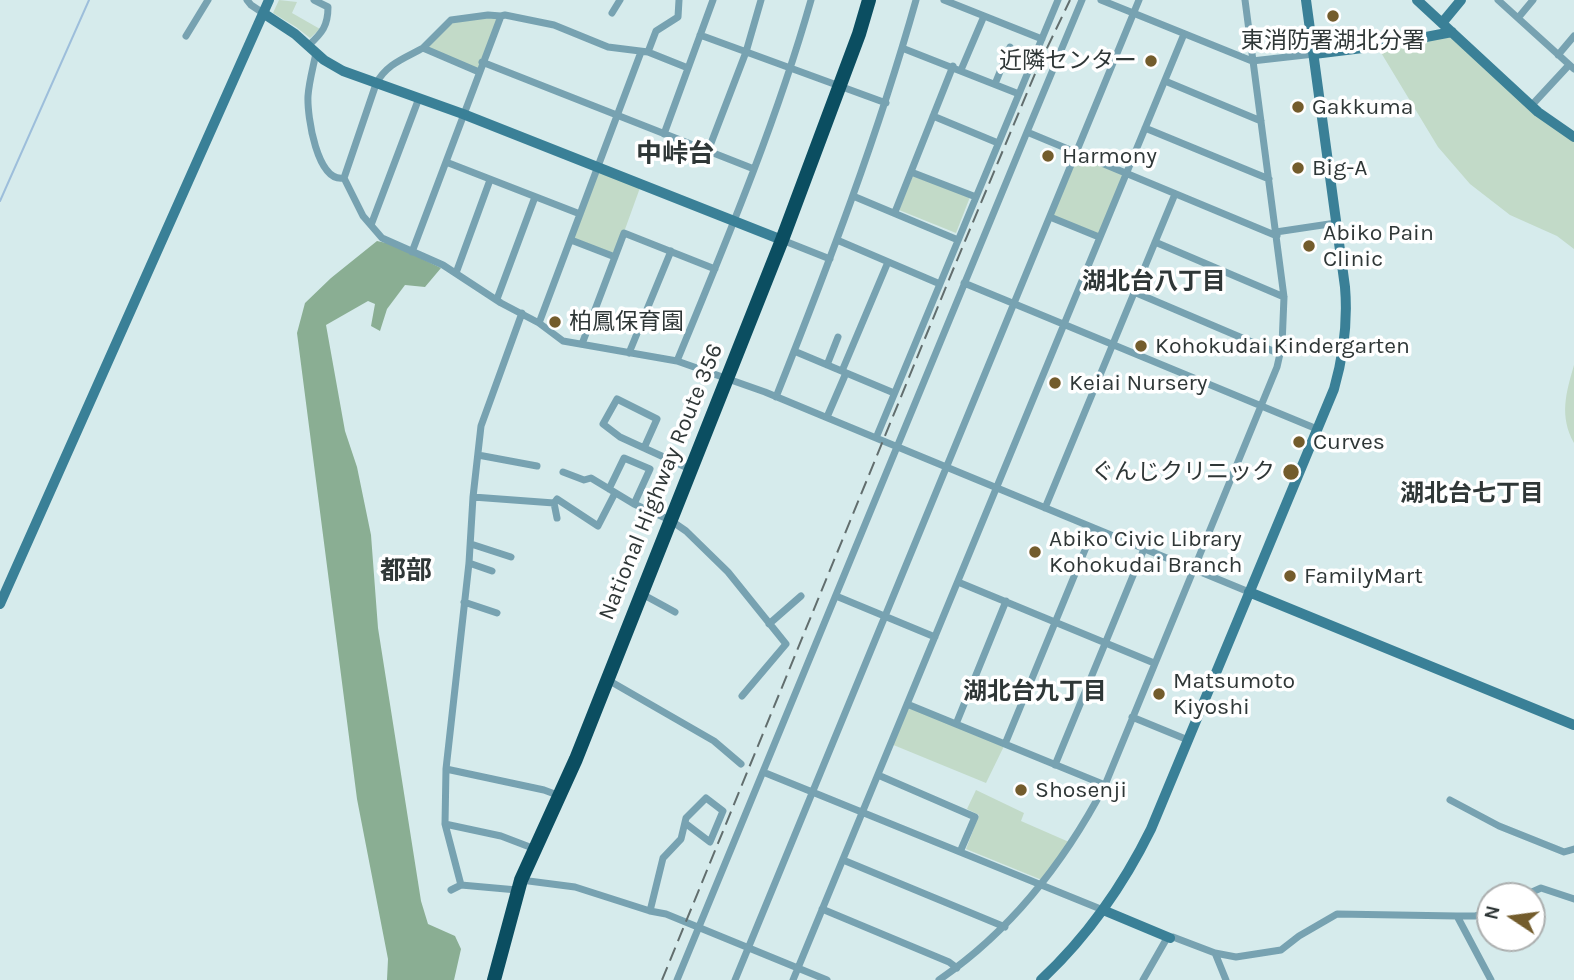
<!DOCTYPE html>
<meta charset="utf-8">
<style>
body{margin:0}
#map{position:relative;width:1574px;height:980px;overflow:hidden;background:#d6ebec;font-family:Karla,sans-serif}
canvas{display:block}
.north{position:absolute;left:1476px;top:882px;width:70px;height:70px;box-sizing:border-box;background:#fff;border:2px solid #acafaf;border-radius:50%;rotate:283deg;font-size:19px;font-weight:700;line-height:28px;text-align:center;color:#2f3737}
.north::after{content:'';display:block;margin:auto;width:24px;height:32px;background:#735c2c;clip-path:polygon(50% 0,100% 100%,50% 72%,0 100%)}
</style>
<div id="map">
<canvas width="1574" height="980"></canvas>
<div class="north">N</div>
</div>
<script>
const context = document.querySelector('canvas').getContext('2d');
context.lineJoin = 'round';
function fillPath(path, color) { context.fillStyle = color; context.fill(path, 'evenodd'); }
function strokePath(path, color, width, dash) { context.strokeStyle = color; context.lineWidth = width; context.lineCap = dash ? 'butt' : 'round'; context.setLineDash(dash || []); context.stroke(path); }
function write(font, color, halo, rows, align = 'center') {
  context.font = font + ' Karla,"Noto Sans JP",sans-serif'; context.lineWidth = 7; context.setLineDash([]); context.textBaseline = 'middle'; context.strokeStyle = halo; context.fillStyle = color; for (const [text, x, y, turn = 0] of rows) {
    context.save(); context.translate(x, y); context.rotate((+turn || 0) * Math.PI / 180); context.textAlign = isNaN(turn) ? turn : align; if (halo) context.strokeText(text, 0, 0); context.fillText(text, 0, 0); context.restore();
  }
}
fillPath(new Path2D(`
 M279,0l18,2 -5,11 28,16 -10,9 -14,-11 -23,-14z
 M501,16l-22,56 -56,-24 28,-28z
 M1452,32l122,105v112l-17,-13 -47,-21 -40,-31 -32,-37 -61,-101z
 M1076,153l50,21 -27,63 -49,-20z
 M597,168l44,17 -26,72 -44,-17z
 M913,175l57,22 -14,36 -57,-23z
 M1574,365v78c-15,-27 -8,-50 0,-78z
 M907,704l98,40 -19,39 -95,-39z
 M976,790l48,23 -3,8 48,21 -27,38 -76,-31 13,-34 -12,-6z`), '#c2dac8');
fillPath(new Path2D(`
 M377,241l14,3 50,24 -16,19 -20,-2 -18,24 -7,22 -9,-5 4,-22 -7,-3 -42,24 19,106 12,36 14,68 7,93 43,273 7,23 27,12 6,13 -7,31h-67l1,-21 -31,-160 -60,-466 8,-30 26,-25z`), '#8aae93');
strokePath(new Path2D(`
 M0,201l89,-201`), '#9dbedb', 2);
strokePath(new Path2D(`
 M247,0l4,5 12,8
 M944,0l98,39
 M1082,0l-55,132 250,104
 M1101,0l151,61 62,-7
 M1498,0l76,69
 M612,13l8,-13
 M1518,18l15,-18
 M700,35l186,68
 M186,36l22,-36
 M309,45c13,-12 19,-19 19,-38l-14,-7
 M423,48l28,-28 37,-5 13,1
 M902,48l117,46
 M648,52l8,-21 22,-14 1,-17
 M316,53c-3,15 -7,29 -8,43 -1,20 9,87 36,82l32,-94c10,-20 29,-26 47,-36l56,24
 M1558,55l16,-19
 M482,62l272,107
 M961,70l23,-54
 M1165,81l96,40
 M995,84l15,-37
 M1531,106l38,-41
 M933,116l65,27
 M1145,128l124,51
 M664,134l49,-134
 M708,151l38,-99 15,-52
 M446,162l134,52
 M911,172l65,25
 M344,178l19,38 19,22 61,27 58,38 38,20 24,18 114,20 88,31 111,46 182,-438
 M853,196l105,44
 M895,212l58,-146
 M1050,217l49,20
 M371,225l48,-127
 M1276,232l60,-9
 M571,240l44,17
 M782,240l48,19
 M837,240l103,44
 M1155,242l129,55
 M412,252l89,-236 4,-1 49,10 54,22 40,5 40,16
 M456,273l34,-93
 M964,283l353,146
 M1134,292l146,62
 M497,299l38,-102
 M522,313l-41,113 -8,71 -4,66 -23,206 -1,55 56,12 34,13
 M539,323l102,-271
 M582,344l42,-111 91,36
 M794,351l100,42
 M629,353l42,-102
 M677,361c49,-119 99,-238 134,-361
 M827,365l11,-28
 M842,371l46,-109
 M776,397c52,-131 102,-262 140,-397
 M827,417l19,-44
 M876,438l373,154
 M644,448l-24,-11 -17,-13 14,-25 40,20 -13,29 46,21
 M478,455l59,11
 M563,472l21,8 7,-2 43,26 36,16 16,11 42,41 58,72 -44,52
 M609,489l15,-31 26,11 -16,35
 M473,497l81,6 3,-4 41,27 17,-33
 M554,503l3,15
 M1045,508l130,-314
 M471,544l40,13
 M469,563l23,8
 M958,582l196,81
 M642,594l33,18
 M836,596l99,41
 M464,602l33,11
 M769,624l32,-28
 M608,680l106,61 27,23
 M907,704l198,81
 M1132,717l56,23
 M956,724l50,-123
 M1005,744l89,-216
 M1055,765l89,-216
 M446,769l98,21 16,6
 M763,772l340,138
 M878,775l97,42 -15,35
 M1450,800l49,26 65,26 10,-3
 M445,824l16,61
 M843,860l162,67
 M521,880l54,7 75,24 16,3 161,66
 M451,890l10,-5 56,5
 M1523,896l18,-8 33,11
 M822,909l127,53 8,6
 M650,911l13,-53 18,-19 5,-21 20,-20 17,13 -13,31 -25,-19
 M1457,916h18l15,-5
 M1170,938l3,-1 42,16 11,27
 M1215,953l21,4 45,-7 18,-14 38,-22 120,2 34,64
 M677,980l350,-848
 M735,980l404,-980
 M793,980l391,-946
 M939,980c73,-50 125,-117 166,-195l172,-418 5,-22 2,-48 -39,-297
 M1143,980l24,-42`), '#77a2b1', 7);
strokePath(new Path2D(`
 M1417,0l121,112 36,25
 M263,13l32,21 29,26 19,11 120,43 319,126
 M1442,23l19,-23
 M1314,54l65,-8 73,-14
 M1249,592l325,133
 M0,604l269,-604
 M1103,910l67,28
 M1041,980c46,-43 82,-94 110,-151l183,-440c10,-35 14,-66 11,-102l-39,-287`), '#3a8097', 10);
strokePath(new Path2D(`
 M494,980l27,-100 55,-121 206,-519 77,-206 10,-34`), '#0b4e61', 14);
strokePath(new Path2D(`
 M662,980l293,-715 82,-196 33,-69`), '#626e6e', 2, [14, 7]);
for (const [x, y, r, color] of [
 [1333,16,7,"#735c2c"],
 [1151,61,7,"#735c2c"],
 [1298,107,7,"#735c2c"],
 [1048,156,7,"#735c2c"],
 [1298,168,7,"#735c2c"],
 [1309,246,7,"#735c2c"],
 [555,322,7,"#735c2c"],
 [1141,346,7,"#735c2c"],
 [1055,383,7,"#735c2c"],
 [1299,442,7,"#735c2c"],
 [1291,472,9,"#735c2c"],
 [1035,552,7,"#735c2c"],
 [1290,576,7,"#735c2c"],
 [1159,694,7,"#735c2c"],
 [1021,790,7,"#735c2c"]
]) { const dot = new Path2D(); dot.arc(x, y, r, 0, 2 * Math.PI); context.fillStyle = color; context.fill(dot); strokePath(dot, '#fff', 2.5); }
write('23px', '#2f3737', '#fff', [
 ["東消防署湖北分署",1333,41,"center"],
 ["近隣センター",1137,61,"right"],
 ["Gakkuma",1312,107],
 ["Harmony",1062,156],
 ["Big-A",1312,168],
 ["Abiko Pain",1323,233],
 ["Clinic",1323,259],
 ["柏鳳保育園",569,322],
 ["Kohokudai Kindergarten",1155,346],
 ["Keiai Nursery",1069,383],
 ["Curves",1313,442],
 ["ぐんじクリニック",1275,472,"right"],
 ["Abiko Civic Library",1049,539],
 ["Kohokudai Branch",1049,565],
 ["FamilyMart",1304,576],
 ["Matsumoto",1173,681],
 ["Kiyoshi",1173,707],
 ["Shosenji",1035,790]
], 'left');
write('23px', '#2f3737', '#fff', [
 ["National Highway Route 356",661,482,-68]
]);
write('bold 24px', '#2f3737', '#fff', [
 ["湖北台八丁目",1154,282],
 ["湖北台七丁目",1472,494],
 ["湖北台九丁目",1035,692]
]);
write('bold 26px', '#2f3737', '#fff', [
 ["中峠台",675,155],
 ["都部",406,572]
]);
</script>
